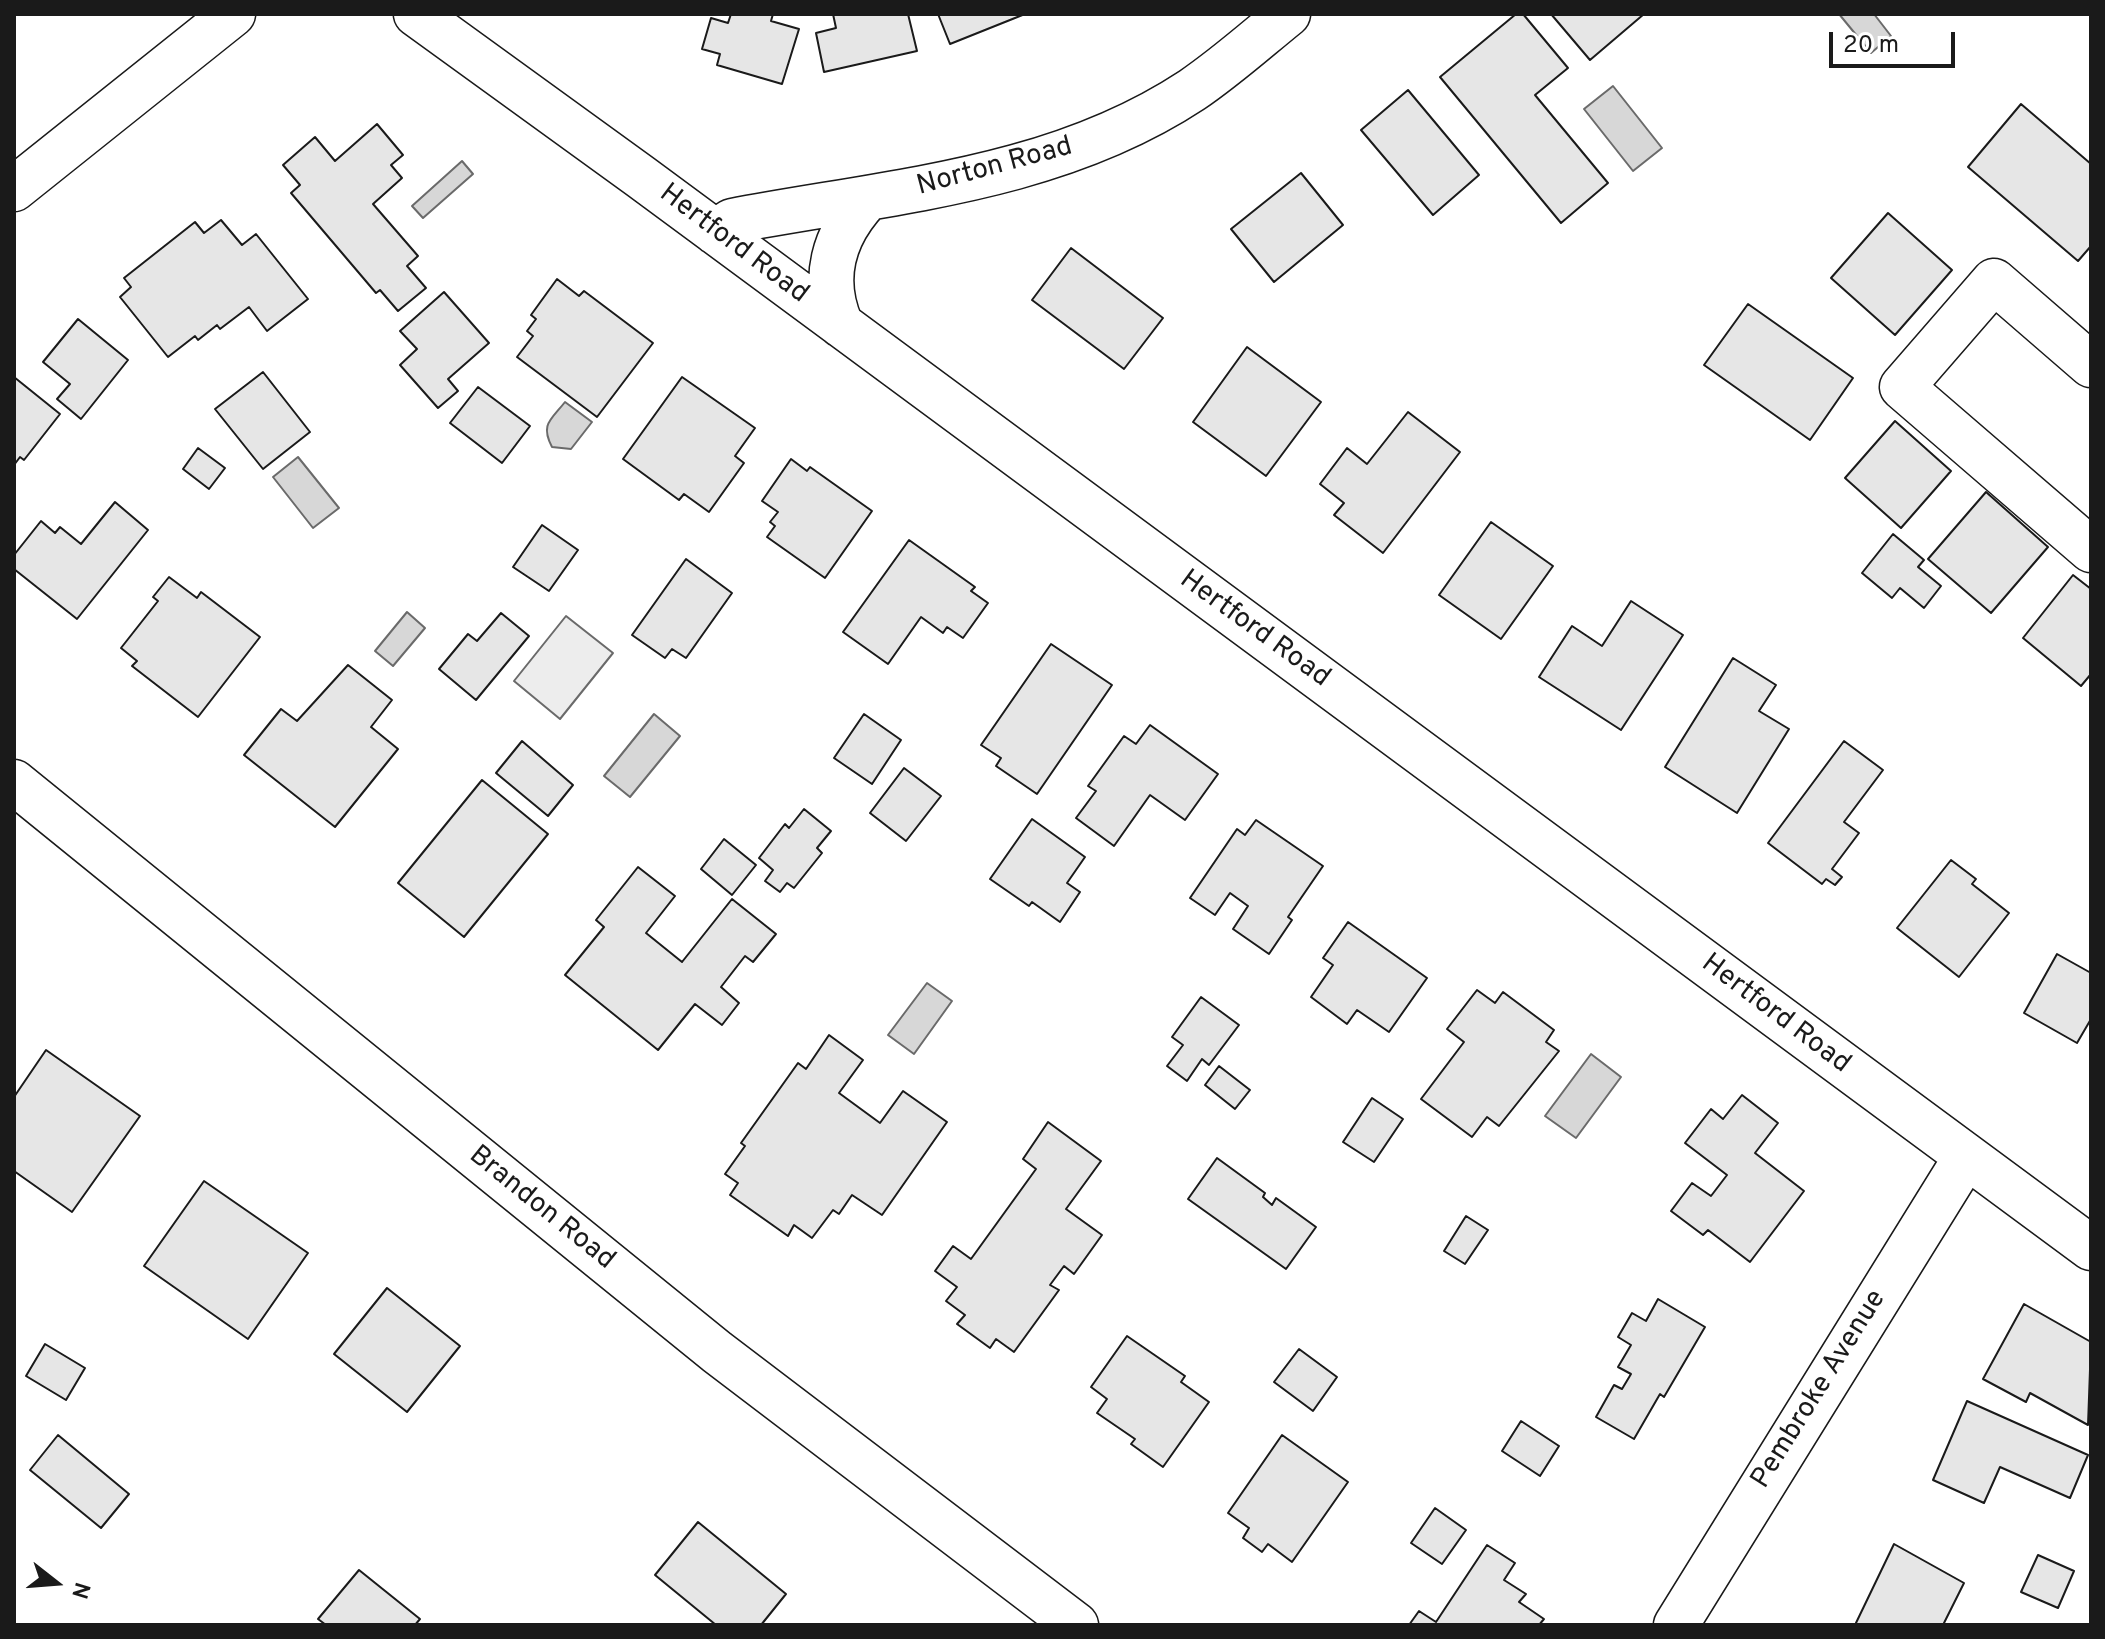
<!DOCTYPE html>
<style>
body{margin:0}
#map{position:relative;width:2105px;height:1639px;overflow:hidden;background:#fff;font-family:Overpass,sans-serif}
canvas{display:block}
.frame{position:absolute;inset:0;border:16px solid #1a1a1a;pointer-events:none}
.north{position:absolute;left:16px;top:1543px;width:80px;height:80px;-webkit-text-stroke:6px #fff;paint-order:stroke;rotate:107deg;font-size:22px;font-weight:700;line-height:32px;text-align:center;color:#1a1a1a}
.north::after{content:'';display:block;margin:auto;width:28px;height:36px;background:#1a1a1a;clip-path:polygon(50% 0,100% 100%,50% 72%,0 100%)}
.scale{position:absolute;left:1829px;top:32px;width:126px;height:36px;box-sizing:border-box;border:4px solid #1a1a1a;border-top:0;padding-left:10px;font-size:24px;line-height:28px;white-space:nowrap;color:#1a1a1a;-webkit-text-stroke:6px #fff;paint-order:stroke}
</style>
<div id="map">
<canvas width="2105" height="1639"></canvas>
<div class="frame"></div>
<div class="north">N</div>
<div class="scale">20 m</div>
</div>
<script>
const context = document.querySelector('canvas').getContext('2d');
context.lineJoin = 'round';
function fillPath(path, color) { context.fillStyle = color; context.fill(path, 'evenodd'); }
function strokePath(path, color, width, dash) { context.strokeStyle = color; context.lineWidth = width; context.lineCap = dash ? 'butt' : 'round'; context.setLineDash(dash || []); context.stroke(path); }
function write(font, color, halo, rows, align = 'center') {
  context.font = font + ' Overpass,sans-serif'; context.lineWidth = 6; context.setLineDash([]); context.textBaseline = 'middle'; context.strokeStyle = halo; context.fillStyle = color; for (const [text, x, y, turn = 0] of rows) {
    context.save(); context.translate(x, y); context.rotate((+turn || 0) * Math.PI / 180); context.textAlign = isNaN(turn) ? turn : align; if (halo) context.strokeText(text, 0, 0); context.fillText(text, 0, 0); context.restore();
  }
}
const green = new Path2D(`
 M566,616l47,37 -53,66 -46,-38z`);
fillPath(green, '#ededed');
strokePath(green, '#6a6a6a', 2);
const water = new Path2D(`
 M1839,14h35l17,22 -20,17z
 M1613,86l49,62 -29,23 -49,-62z
 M462,161l11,13 -50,44 -11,-12z
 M565,402l27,20 -21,27 -19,-2c-12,-23 -1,-27 13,-45z
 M298,457l41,51 -26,20 -40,-51z
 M407,612l18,16 -32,38 -18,-15z
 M654,714l26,22 -50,61 -26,-21z
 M927,983l25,18 -38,53 -26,-19z
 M1591,1054l30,23 -45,61 -31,-22z`);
fillPath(water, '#d7d7d7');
strokePath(water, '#6a6a6a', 2);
const building = new Path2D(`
 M731,14h42l-2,7 28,8 -17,55 -65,-19 3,-11 -18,-5 9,-31 17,5z
 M833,14h75l9,37 -93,21 -8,-39 20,-5z
 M938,14h87l-75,30z
 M1516,14h7l45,54 -33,27 73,88 -47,40 -121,-146z
 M1551,14h93l-54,46z
 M1408,90l71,85 -46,40 -72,-85z
 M2021,104l70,60v82l-13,15 -110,-94z
 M377,124l26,31 -12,10 11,13 -29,26 45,52 -11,10 19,22 -28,23 -18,-21 -4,3 -85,-100 9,-8 -17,-20 32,-28 20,24z
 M1301,173l42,52 -69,57 -43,-53z
 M1888,213l64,57 -57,65 -64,-57z
 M221,220l21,25 14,-11 52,65 -41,32 -18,-24 -29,22 -3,-4 -19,15 -3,-4 -27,21 -48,-60 11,-10 -7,-9 71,-56 9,11z
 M1071,248l92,70 -39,51 -92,-69z
 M557,279l22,17 5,-5 69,52 -56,74 -80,-60 16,-21 -6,-5 9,-12 -5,-4z
 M444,292l45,51 -41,36 10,12 -20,17 -38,-43 17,-16 -17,-18z
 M1748,304l105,74 -43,62 -106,-75z
 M78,319l50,41 -47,59 -24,-20 13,-15 -27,-22z
 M1247,347l74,55 -55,74 -73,-54z
 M263,372l47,60 -47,37 -48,-60z
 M14,377l46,37 -36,46 -4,-3 -6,8z
 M682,377l73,51 -20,28 9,7 -35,49 -25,-18 -5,6 -56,-41z
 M478,387l52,39 -28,37 -52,-40z
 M1408,412l52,40 -77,101 -49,-38 10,-12 -24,-19 27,-36 20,16z
 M1895,421l56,50 -50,57 -56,-50z
 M198,448l27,20 -16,21 -26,-20z
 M791,459l16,12 3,-4 62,44 -47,67 -58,-41 8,-11 -5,-4 8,-10 -16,-11z
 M1986,492l62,55 -57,66 -63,-54z
 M115,502l33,28 -71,89 -63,-50v-14l27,-34 14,12 5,-6 21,17z
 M1491,522l62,44 -52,73 -62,-44z
 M542,525l36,25 -29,41 -36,-24z
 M1893,534l31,26 -6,7 23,19 -17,22 -24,-20 -8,10 -30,-25z
 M909,540l66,47 -4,4 17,12 -25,35 -16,-11 -4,6 -22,-16 -33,47 -45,-32z
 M686,559l46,34 -46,65 -14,-9 -7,9 -33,-23z
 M2073,575l18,14v85l-10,12 -58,-48z
 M169,577l28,21 4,-6 59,45 -62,80 -66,-51 5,-5 -16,-13 37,-47 -5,-4z
 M1631,601l52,34 -62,95 -82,-53 33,-51 30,20z
 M501,613l28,23 -53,64 -37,-31 29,-35 9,7z
 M1051,644l61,41 -75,109 -41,-28 5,-8 -20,-13z
 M1733,658l43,27 -17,26 30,18 -52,84 -72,-46z
 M348,665l44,35 -21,27 27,22 -63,78 -91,-72 37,-46 16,12z
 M864,714l37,26 -29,44 -38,-26z
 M1150,725l68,49 -33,46 -35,-25 -36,51 -38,-28 20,-27 -8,-5 36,-50 12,8z
 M522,741l51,44 -25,31 -52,-43z
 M1844,741l39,29 -39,52 15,11 -27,36 10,8 -7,8 -9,-6 -4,5 -54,-41z
 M904,768l37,28 -35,45 -36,-28z
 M482,780l66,54 -84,103 -66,-54z
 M804,809l27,22 -14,17 5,5 -28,35 -7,-5 -7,9 -15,-11 8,-11 -14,-12 26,-34 4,4z
 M1032,819l53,38 -18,26 13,9 -20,30 -28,-20 -3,4 -39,-27z
 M1256,820l67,46 -35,51 4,3 -23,34 -36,-25 15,-23 -18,-13 -15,22 -25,-17 47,-69 8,6z
 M724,839l32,26 -24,30 -31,-26z
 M1951,860l25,19 -4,5 37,29 -50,64 -62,-49z
 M638,867l37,29 -29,37 36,29 50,-63 44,35 -23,28 -8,-6 -24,31 18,16 -17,22 -27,-21 -37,46 -93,-75 39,-48 -8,-7z
 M1348,922l79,56 -38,54 -32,-22 -10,14 -36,-27 22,-32 -10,-7z
 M2057,954l34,19v46l-14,24 -53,-30z
 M1477,990l18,13 8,-11 51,38 -8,12 13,9 -60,75 -12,-9 -15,20 -51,-38 43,-57 -17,-13z
 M1201,997l38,28 -30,40 -7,-6 -15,22 -20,-15 16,-21 -11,-8z
 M829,1035l34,25 -24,33 41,30 23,-32 44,31 -65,93 -30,-20 -13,19 -6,-4 -21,28 -18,-13 -6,11 -58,-41 8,-12 -13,-9 20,-28 -4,-3 57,-80 8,6z
 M46,1050l94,66 -68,96 -58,-41v-74z
 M1219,1066l31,24 -15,19 -30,-24z
 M1742,1095l36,28 -23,30 49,38 -54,71 -42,-32 -5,5 -32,-24 21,-28 19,13 16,-21 -42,-32 26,-34 12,10z
 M1372,1098l31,21 -29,43 -31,-20z
 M1048,1122l53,39 -35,48 36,26 -28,39 -10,-8 -14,19 9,5 -45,62 -18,-13 -6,9 -33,-24 8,-9 -19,-14 11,-14 -22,-16 18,-25 18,13 65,-90 -13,-10z
 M1217,1158l48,35 -2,4 9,8 4,-7 40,29 -30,42 -98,-70z
 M204,1181l104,72 -60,86 -104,-73z
 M1466,1216l22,14 -23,34 -21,-13z
 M387,1288l73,58 -53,66 -73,-58z
 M1658,1299l47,28 -41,70 -4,-3 -26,45 -38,-22 18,-32 8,4 9,-15 -13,-7 13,-22 -13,-8 14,-24 14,8z
 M2024,1304l67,38 -3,83 -58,-32 -4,9 -43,-23z
 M1127,1336l58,40 -4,6 28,20 -46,65 -32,-23 4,-5 -38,-26 10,-14 -16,-12z
 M45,1344l40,24 -19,32 -40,-24z
 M1299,1349l38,28 -24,34 -39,-29z
 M1967,1401l121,54 -18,43 -70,-31 -16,36 -51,-23z
 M1521,1421l38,25 -19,30 -38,-25z
 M58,1435l71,59 -28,34 -71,-58z
 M1282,1435l66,47 -56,80 -24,-18 -6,8 -19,-14 6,-10 -21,-15z
 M1435,1508l31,22 -24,34 -31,-21z
 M698,1522l88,72 -25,31h-45l-61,-50z
 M1894,1544l70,39 -21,42h-88z
 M1487,1545l28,18 -11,17 22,14 -7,8 25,17 -5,6h-130l10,-14 17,11z
 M2038,1555l36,16 -16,37 -37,-16z
 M359,1570l61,49 -5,6h-89l-8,-6z`);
fillPath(building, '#e6e6e6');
strokePath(building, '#1a1a1a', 2);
const minor = new Path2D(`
 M416,14l225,163 1450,1071
 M14,189l219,-175
 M715,232l17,-11c158,-30 322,-40 460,-131 34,-23 65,-51 96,-76
 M841,325c-20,-46 -8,-90 27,-127
 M2091,365l-97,-84 -92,106 189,163
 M14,782l703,570 359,273
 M1676,1625l290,-468`);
strokePath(minor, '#1a1a1a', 47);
strokePath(minor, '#fff', 44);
write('28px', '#1a1a1a', '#fff', [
 ["Norton Road",995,168,-15],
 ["Hertford Road",733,245,37],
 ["Hertford Road",1254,630,36],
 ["Hertford Road",1775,1015,37],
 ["Brandon Road",541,1209,39],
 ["Pembroke Avenue",1820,1390,-58]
]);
</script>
